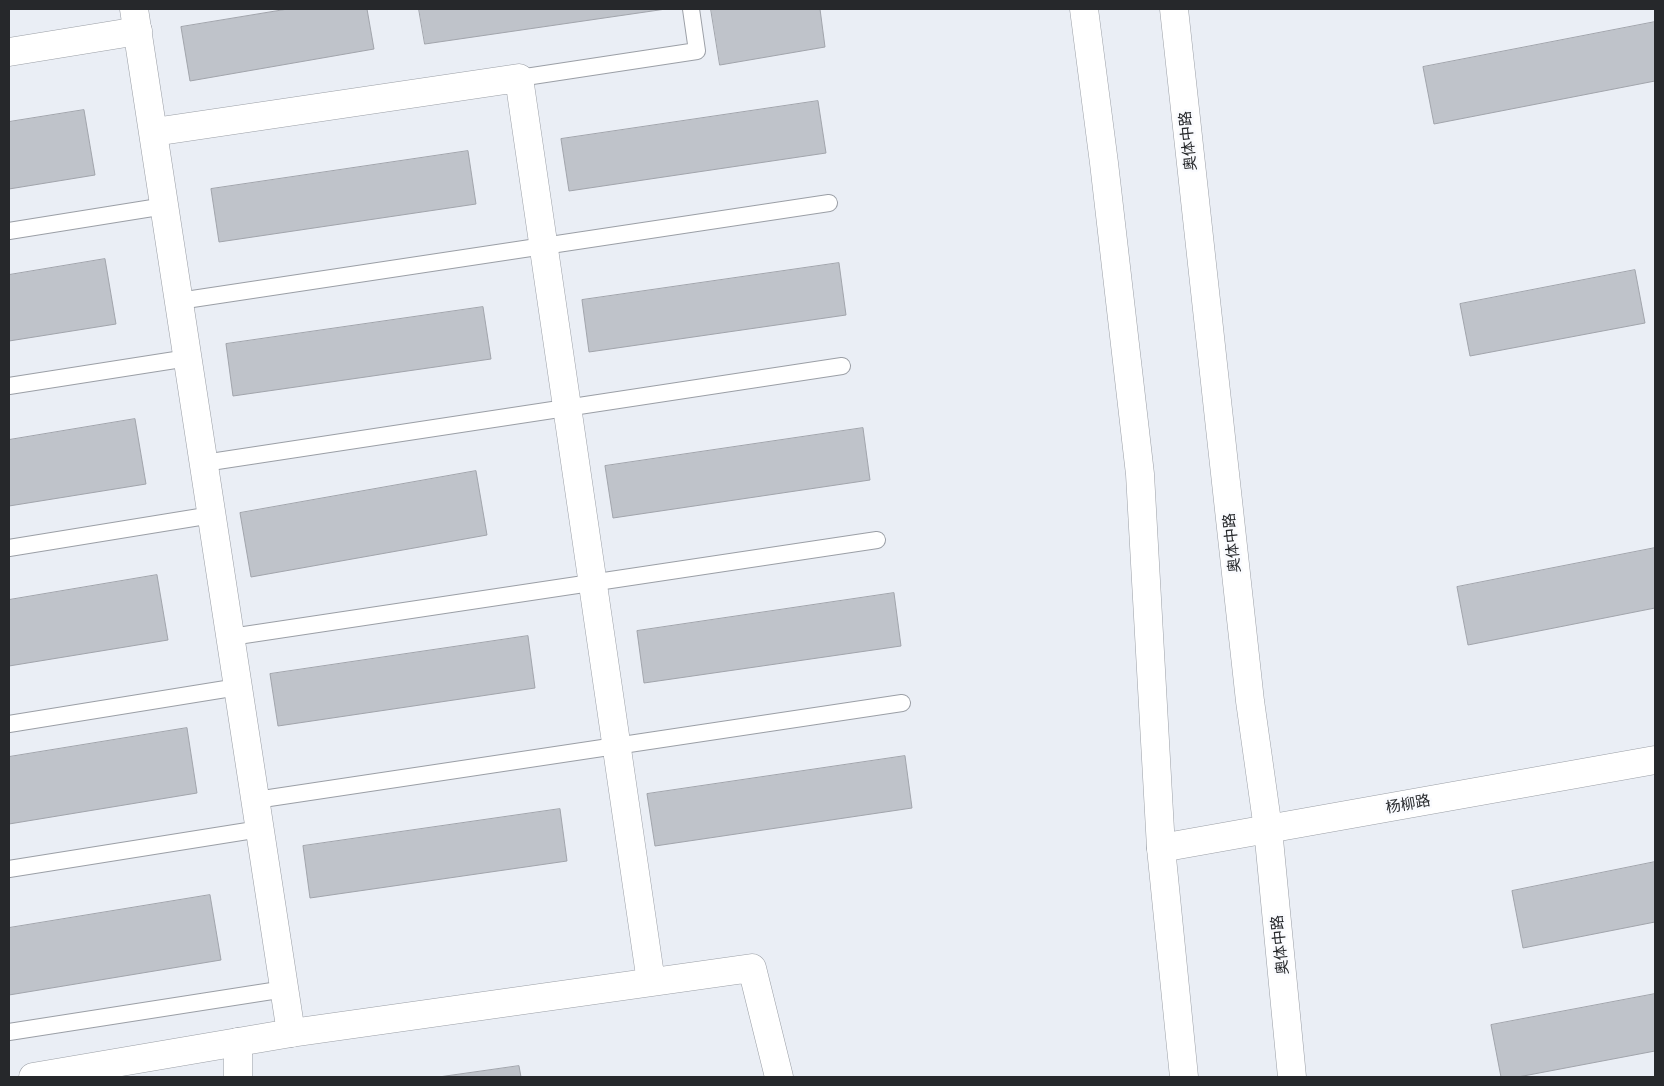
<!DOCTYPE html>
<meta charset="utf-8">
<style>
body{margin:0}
#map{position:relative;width:1664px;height:1086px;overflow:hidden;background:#eaeef5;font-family:Commissioner,sans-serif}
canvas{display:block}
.frame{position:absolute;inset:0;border:10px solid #26282b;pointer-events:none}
</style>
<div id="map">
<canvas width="1664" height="1086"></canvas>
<div class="frame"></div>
</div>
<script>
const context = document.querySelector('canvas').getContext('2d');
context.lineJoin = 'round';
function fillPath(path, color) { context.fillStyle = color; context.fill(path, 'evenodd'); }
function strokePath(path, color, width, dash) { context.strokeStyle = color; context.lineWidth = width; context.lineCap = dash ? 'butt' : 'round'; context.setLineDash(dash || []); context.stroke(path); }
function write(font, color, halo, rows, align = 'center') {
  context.font = font + ' Commissioner,"Noto Sans SC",sans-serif'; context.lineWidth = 5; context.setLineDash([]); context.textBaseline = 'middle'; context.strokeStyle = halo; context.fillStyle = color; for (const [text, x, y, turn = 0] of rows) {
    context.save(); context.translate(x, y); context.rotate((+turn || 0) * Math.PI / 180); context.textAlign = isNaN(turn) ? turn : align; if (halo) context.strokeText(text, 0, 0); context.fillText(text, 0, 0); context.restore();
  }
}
const building = new Path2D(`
 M288,9h79l7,40 -184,32 -9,-54z
 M419,9h247l-241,35z
 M711,9h109l5,38 -105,18z
 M1655,22v59l-221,43 -11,-57z
 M818,101l8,52 -257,38 -8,-52z
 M84,110l11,65 -86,14v-67z
 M468,151l8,53 -257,38 -8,-53z
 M105,259l11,65 -107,17v-66z
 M839,263l7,52 -257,37 -7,-52z
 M1635,270l10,53 -175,33 -10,-52z
 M483,307l8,52 -258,37 -7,-52z
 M135,419l11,65 -137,22v-66z
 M863,428l7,52 -257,38 -8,-52z
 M476,471l11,64 -236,42 -11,-64z
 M1655,548v60l-187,37 -11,-58z
 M157,575l11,65 -159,26v-66z
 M894,593l7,53 -257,37 -7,-52z
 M528,636l7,52 -257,38 -8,-52z
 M187,728l10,65 -188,31v-67z
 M905,756l7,52 -257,38 -8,-52z
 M560,809l7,52 -257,37 -7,-52z
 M1655,862v60l-132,26 -11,-57z
 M210,895l11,65 -212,35v-67z
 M1655,994v57l-137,26h-17l-10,-52z
 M519,1066l2,11h-82z`);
fillPath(building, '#bfc3ca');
strokePath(building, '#a1a4ab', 1);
const lane = new Path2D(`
 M519,78l178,-27 -6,-42
 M9,231l156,-25
 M179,301l650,-98
 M9,386l179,-28
 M204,463l638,-97
 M9,548l203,-33
 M231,637l646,-97
 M9,724l229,-37
 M256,800l646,-97
 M9,869l251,-40
 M9,1032l276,-43`);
const street = new Path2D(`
 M9,52l129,-21
 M154,132l365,-54 132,904
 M291,1033l461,-65 27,109
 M238,1077v-35`);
const secondary = new Path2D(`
 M1161,848l494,-88
 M33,1077l258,-44 -157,-1024`);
const primary = new Path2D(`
 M1084,9l20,154 36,311 21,374 23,229
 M1174,9l76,692 18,128 24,248`);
strokePath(lane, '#9b9fa6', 18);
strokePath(street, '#9b9fa6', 29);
strokePath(secondary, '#9b9fa6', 29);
strokePath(primary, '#9b9fa6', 29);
strokePath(lane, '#fff', 16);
strokePath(street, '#fff', 28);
strokePath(secondary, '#fff', 28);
strokePath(primary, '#fff', 28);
write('15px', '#26282b', '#fafbfe', [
 ["奥体中路",1188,141,-96],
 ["奥体中路",1232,543,-96],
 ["杨柳路",1408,804,-10],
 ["奥体中路",1280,945,-96]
]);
</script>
